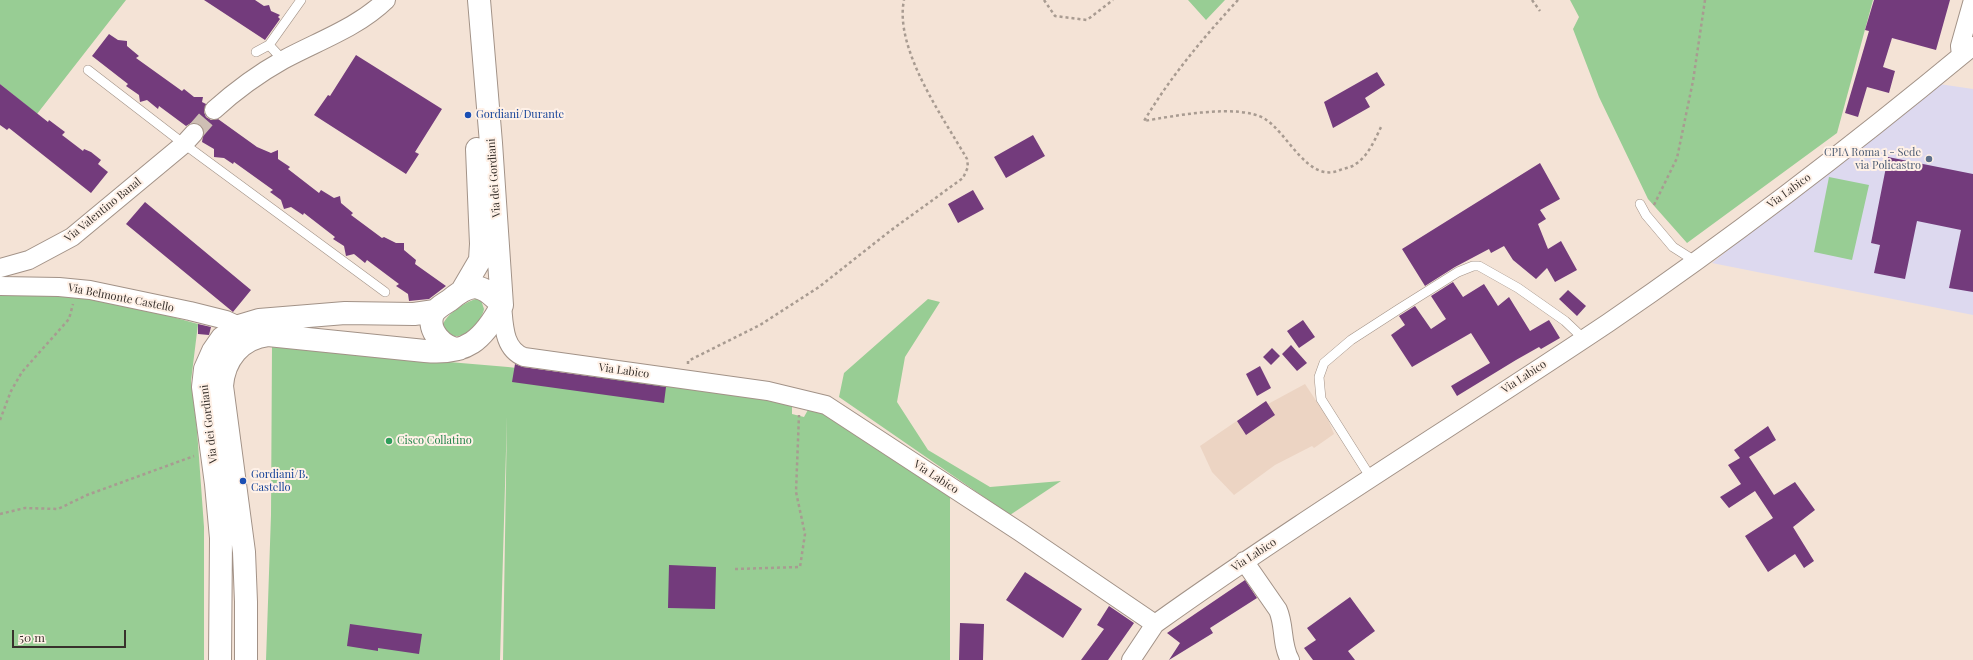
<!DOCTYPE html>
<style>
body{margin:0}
#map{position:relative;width:1973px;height:660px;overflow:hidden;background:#f4e3d6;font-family:"Playfair Display",serif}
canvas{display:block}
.scale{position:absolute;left:12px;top:630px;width:114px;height:18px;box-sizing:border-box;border:2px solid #38312c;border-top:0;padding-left:5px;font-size:12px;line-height:14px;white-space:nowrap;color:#38312c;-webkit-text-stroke:3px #fff1e7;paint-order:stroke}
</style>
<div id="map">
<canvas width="1973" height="660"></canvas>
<div class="scale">50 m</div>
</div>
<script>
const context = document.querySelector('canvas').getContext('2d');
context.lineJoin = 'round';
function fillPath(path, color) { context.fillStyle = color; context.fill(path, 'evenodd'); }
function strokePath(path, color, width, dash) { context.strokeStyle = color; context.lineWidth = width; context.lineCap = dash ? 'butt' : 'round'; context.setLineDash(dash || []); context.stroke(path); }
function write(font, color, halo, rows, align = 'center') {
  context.font = font + ' "Playfair Display",serif'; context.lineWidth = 4; context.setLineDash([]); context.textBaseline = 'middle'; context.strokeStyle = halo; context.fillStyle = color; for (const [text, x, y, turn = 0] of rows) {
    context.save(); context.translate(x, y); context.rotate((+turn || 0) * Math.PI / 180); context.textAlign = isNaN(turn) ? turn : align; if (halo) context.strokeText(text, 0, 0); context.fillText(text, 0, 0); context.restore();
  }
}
fillPath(new Path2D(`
 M1305,384l22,33 7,17 -20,14 -2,-2 -37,19 -41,30 -22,-23 -12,-26 66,-45 2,3z`), '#ecd4c3');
fillPath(new Path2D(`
 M1939,84l34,5v226l-261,-52 220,-177z`), '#ddd9ef');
fillPath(new Path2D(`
 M0,0h126l-89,114 -37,-30z
 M1188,0h37l-19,20z
 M1570,0h303l-36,133 -150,110 -39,-44 -49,-102 -26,-68 6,-12z
 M1829,177l40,8 -17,75 -38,-8z
 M0,294l64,1 65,10 69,19 -7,57 6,49 7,97v133h-204z
 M477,299l4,1 3,9c-2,12 -21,34 -35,25 -2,-2 -4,-6 -6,-8 0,-10 25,-26 34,-27z
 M928,299l12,3 -35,55 -8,45 31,48 62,37 71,-6 -51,34 -171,-118 5,-24z
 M272,347l236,20 166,19 118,18v10l12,3 5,-9 20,5 121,81v166h-447l4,-244 -7,244h-234l5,-145z`), '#98cd94');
fillPath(new Path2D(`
 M204,0h51l9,6 5,-1 2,6 9,4 -2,2 2,2 -15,21z
 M1874,0h76l-14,50 -44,-12 -9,29 12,4 -6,22 -22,-6 -9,30 -13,-4 24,-82 -4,-1z
 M109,34l9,6 9,1v5l12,10 -3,2 46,33 2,-2 10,8h9l-1,5 4,2 -2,8 2,5 5,3 7,-1 39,28 14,6 7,-3v9l12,8 -2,2 31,24 2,-3 13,8 6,-2 1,7 12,10 -2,2 31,23 2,-1 12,6h8v7l12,10 -1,4 31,22 -17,13 -20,2 -1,-7 -12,-8 3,-2 -32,-24 -2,3 -11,-9 -8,2 -2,-10 -11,-7 2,-2 -31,-24 -1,2 -12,-8 -7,2 -3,-9 -11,-8 3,-2 -39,-28 -1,2 -9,-6 -10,-1v-8l-12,-7 2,-12 -3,-5 -10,-2 -5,3 -27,-20 -1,3 -11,-9 -7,2 -1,-7 -13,-9 2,-2 -36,-28z
 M356,55l86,54 -27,43 4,2 -13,20 -92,-59 14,-20 2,1z
 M1377,72l8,13 -20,13 5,9 -37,21 -9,-26z
 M0,84l48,38 1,-2 16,12 -3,3 21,16 1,-2 7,3 10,8 -3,4 10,8 -17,21 -82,-65 -2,2 -7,-5z
 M1033,135l12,21 -39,22 -12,-21z
 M1888,157l85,17v118l-24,-4 12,-58 -44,-9 -12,58 -31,-6 6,-28 -9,-2z
 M1540,163l20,36 -20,11 6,9 -8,5 10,25 13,-8 16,29 -22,12 -8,-14 -11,11 -23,-19 -9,-14 -13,7 -2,-4 -34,18 -30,19 -23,-37z
 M973,190l11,19 -26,14 -10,-19z
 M145,202l106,88 -18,22 -107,-88z
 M1453,282l10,15 21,-13 14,22 11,-9 21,34 19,-11 11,18 -19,11 -2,-2 -23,13 -59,36 -6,-10 39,-23 -19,-30 -59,34 -21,-32 14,-10 -6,-9 16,-10 16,23 15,-10 -15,-23z
 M1568,290l18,16 -9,10 -18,-17z
 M1303,320l12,17 -16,11 -12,-17z
 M198,324l13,3 -2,8 -11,-1z
 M1291,345l16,18 -10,8 -15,-17z
 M1272,348l8,8 -9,9 -8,-8z
 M515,364l8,3 143,20 -2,16 -152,-21z
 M1260,366l11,22 -14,8 -11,-22z
 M1266,401l9,14 -29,20 -9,-14z
 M1768,426l8,14 -27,17 25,38 21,-13 20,28 -22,17 21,34 -10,7 -9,-14 -27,18 -23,-36 28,-18 -18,-27 -26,17 -9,-11 21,-13 -13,-19 12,-7 -6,-8z
 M669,565l47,2 -1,42 -47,-1z
 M1025,572l57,37 -19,29 -57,-38z
 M1245,580l12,18 -47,30 3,5 -44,27 11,-17 -13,-10z
 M1350,597l25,34 -27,20 7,9h-42l-9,-12 12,-8 -9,-12z
 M1109,606l25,17 -26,37h-27l23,-31 -7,-4z
 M960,623l24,1 -1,36h-24z
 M350,624l72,10 -3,20 -41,-6v3l-31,-5z`), '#733b7c');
strokePath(new Path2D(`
 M194,133l20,-23`), '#cebfb4', 18, [18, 9]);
const service = new Path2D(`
 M256,52l13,-7
 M283,60l-14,-15 32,-45
 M88,70l96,74 201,148
 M1640,204l6,11 27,32 22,14
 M1371,478l-50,-79 -2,-22 5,-14 27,-23 48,-31 59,-37 15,-6h6l39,22 47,33 19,18`);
const minor = new Path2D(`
 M1961,56l-1,-10 13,-46
 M214,110c21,-19 44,-36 69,-50 35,-19 74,-32 103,-60
 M0,268l29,-8 43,-23 112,-93 10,-11
 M0,286l59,1 31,3 100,21 36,9 13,6
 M502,305c2,19 1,44 22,52l244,34 58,14 194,127 135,92c147,-105 302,-200 453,-301 126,-86 248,-180 365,-277
 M1244,561l34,49c7,16 3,34 12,50
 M1131,660l24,-36`);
const tertiary = new Path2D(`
 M479,0l12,143 11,162
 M463,289l17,-29 1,-16 -4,-95
 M459,349c-15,-1 -33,-18 -26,-35 3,-6 11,-10 17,-14 23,-19 32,-16 52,5
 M220,660l1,-122 -5,-54 -13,-97 2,-18 8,-18 9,-13 17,-12 20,-6 86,-7 69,1 21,-3
 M246,660v-58l-2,-50 -22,-166c2,-27 19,-48 46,-51l157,16c42,4 58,-11 77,-46`);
strokePath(service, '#a29287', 10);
strokePath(minor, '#a29287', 20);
strokePath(tertiary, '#a29287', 24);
strokePath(new Path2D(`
 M1044,0l11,16 32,4 26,-20
 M1238,0c-35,38 -67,76 -94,121 30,-5 95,-18 121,-2 23,14 43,65 75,51 6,-2 13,-3 17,-7 12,-8 19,-26 25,-38
 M1532,0l8,11
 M1654,205l23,-47 16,-77 12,-81
 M688,364v-3l72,-36 59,-38 71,-56 73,-53 5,-11 -1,-8c-24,-42 -73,-110 -63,-159
 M0,420l11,-29 11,-19 47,-53 4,-15
 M0,514l25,-6 33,1 29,-14 107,-39
 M735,569l65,-2 5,-33 -9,-42 3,-77`), '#a89b91', 2.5, [3, 3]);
strokePath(service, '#fff', 9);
strokePath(minor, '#fff', 18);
strokePath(tertiary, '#fff', 22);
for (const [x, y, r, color] of [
 [468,115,4,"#1a4fb4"],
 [1929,159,4,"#5c6f8a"],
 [389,441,4,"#2e9e5b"],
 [243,481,4,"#1a4fb4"]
]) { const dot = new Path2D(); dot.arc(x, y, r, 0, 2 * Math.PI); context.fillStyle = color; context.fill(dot); strokePath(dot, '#fff1e7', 1.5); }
write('11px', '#164399', '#fff1e7', [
 ["Gordiani/Durante",476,115],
 ["Gordiani/B.",251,475],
 ["Castello",251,488]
], 'left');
write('11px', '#4e5e75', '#fff1e7', [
 ["CPIA Roma 1 - Sede",1921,153],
 ["via Policastro",1921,166]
], 'right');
write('11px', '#38312c', '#fff1e7', [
 ["Via dei Gordiani",494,178,-94],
 ["Via Labico",1789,191,-36],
 ["Via Valentino Banal",103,210,-39],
 ["Via Belmonte Castello",121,298,11],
 ["Via Labico",624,371,8],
 ["Via Labico",1524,377,-33],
 ["Via dei Gordiani",209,424,-97],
 ["Via Labico",936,477,33],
 ["Via Labico",1254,555,-33]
]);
write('11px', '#27864d', '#fff1e7', [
 ["Cisco Collatino",397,441]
], 'left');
</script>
